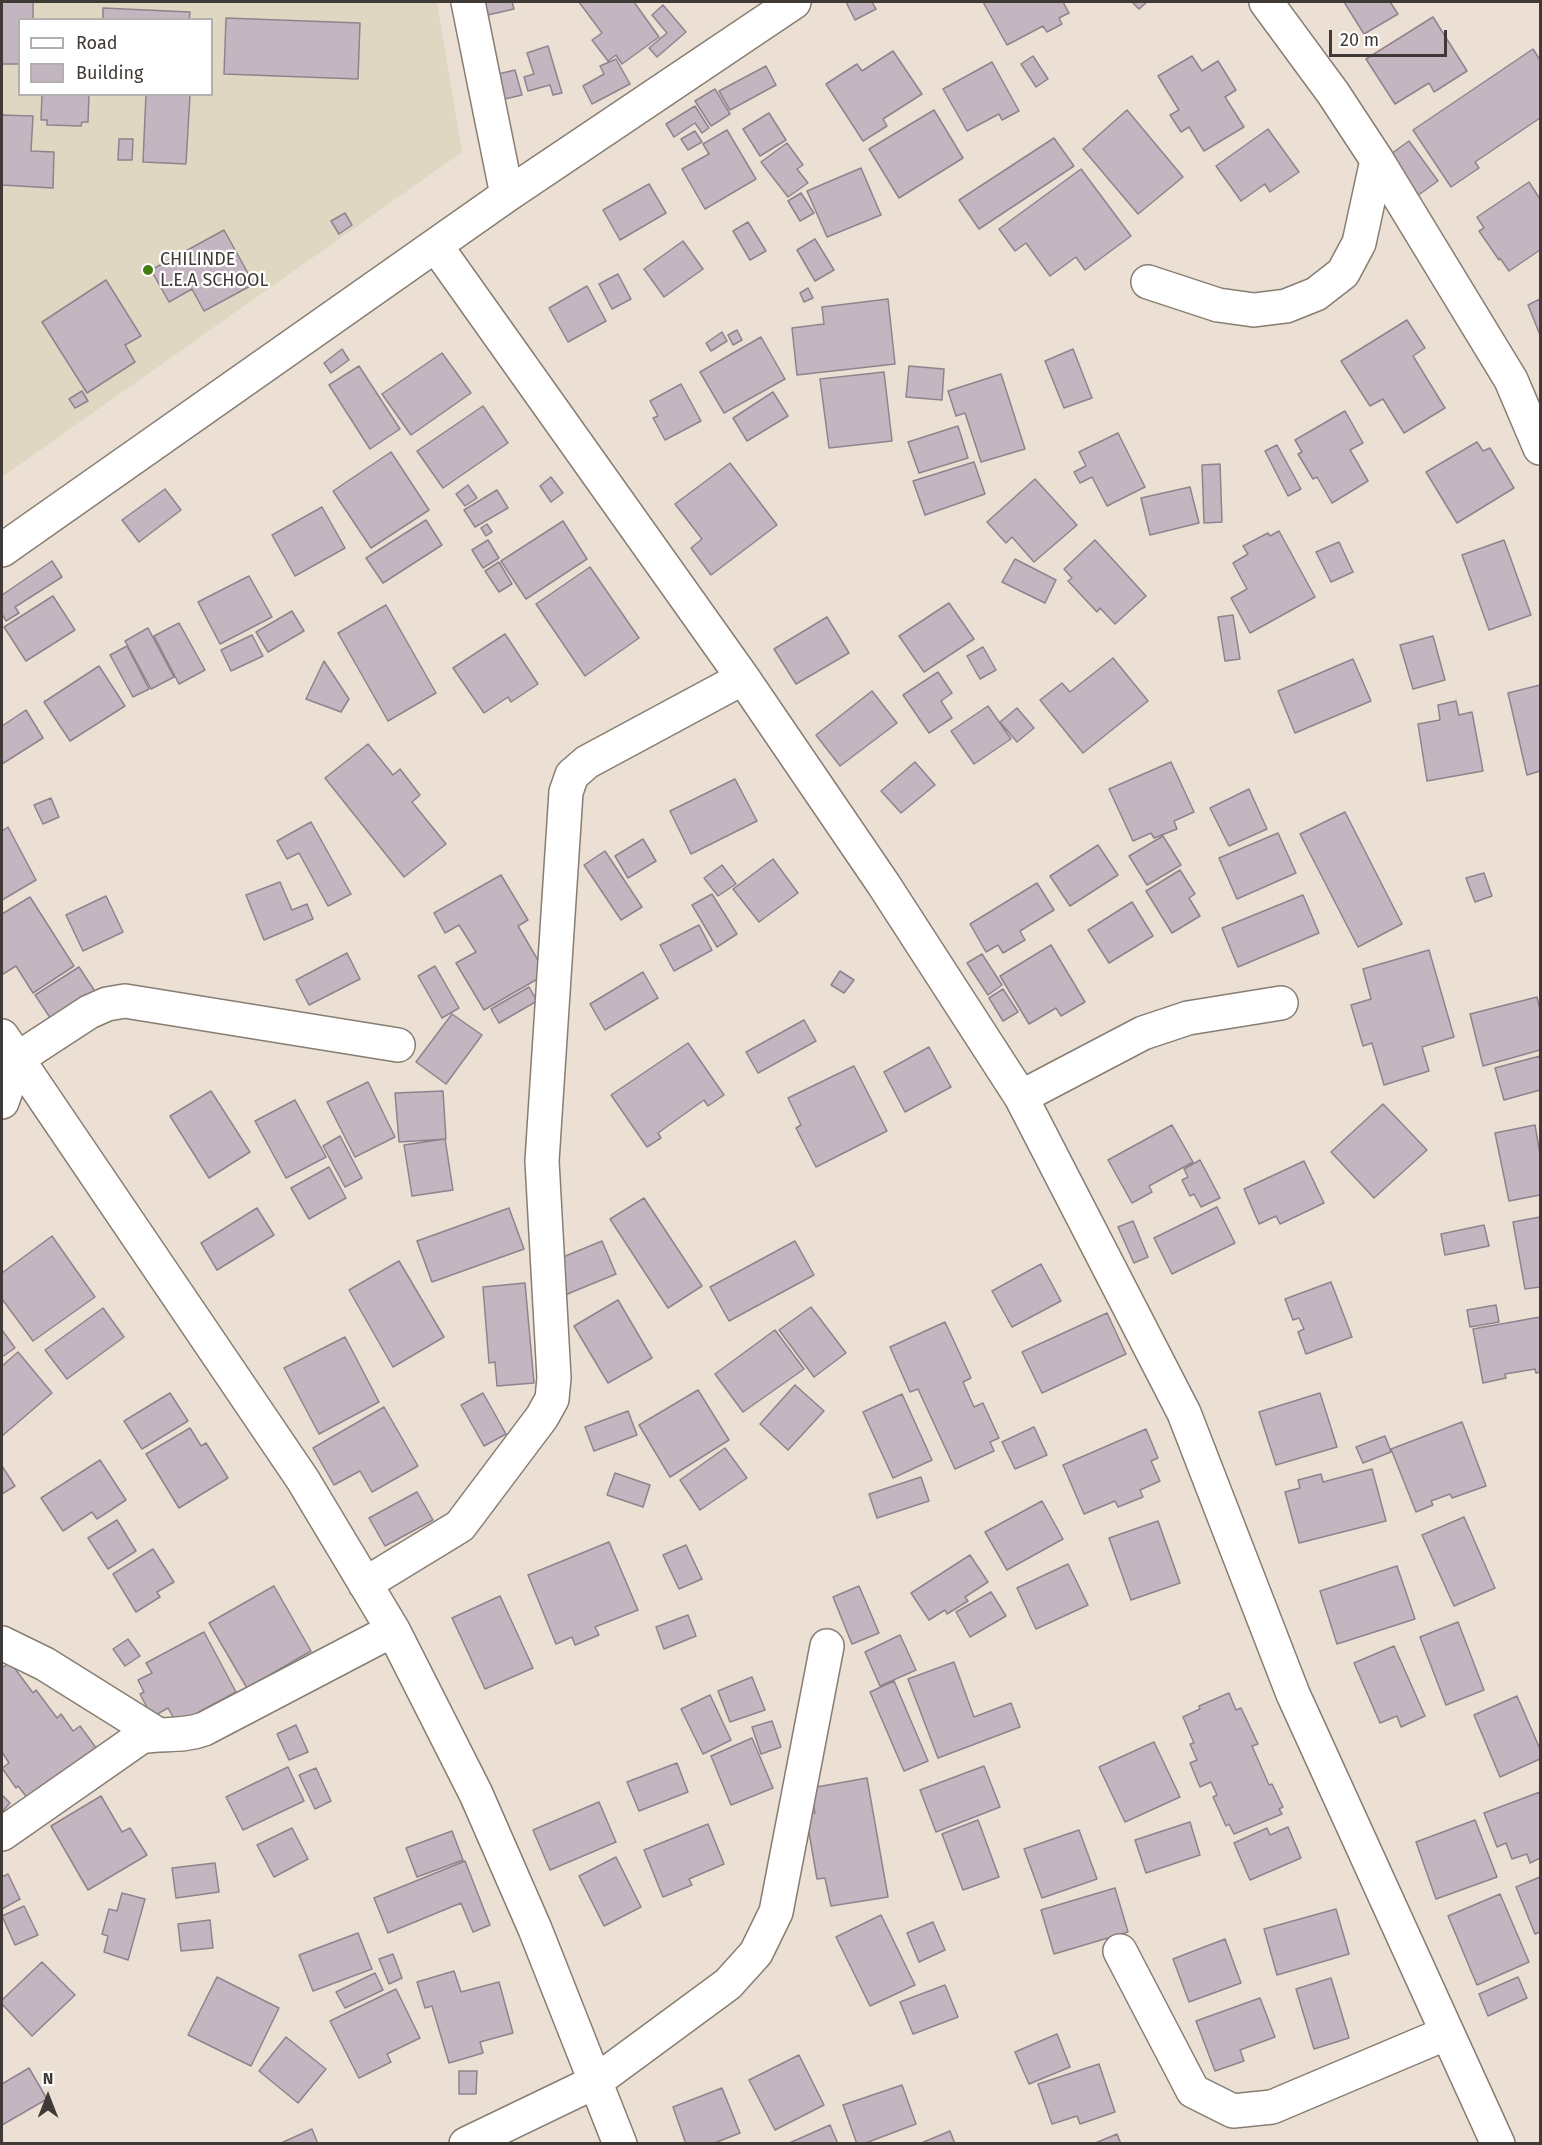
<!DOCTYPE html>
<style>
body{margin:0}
#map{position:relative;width:1542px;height:2145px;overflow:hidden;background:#ecdfd3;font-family:"Fira Sans",sans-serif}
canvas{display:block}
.frame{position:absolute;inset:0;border:3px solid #3f3a35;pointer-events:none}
.legend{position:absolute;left:18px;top:18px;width:195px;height:78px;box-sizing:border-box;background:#fff;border:2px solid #b2b0ae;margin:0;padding:8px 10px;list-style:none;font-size:18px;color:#3f3a35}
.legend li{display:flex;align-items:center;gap:12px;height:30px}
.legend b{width:30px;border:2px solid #b2b0ae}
.north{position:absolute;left:18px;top:2067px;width:60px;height:60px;-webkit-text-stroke:4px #fff;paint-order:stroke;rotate:0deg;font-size:16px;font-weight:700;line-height:24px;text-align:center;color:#3f3a35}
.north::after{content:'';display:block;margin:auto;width:21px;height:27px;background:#3f3a35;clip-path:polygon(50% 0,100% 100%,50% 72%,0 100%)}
.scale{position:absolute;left:1329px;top:30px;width:118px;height:27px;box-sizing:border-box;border:3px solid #3f3a35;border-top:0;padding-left:8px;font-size:18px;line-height:21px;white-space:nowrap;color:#3f3a35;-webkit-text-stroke:4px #fff;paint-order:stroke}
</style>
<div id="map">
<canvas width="1542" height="2145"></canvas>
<div class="frame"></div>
<ul class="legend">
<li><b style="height:8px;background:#fff"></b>Road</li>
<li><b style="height:16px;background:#c4b6c0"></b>Building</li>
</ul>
<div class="north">N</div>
<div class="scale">20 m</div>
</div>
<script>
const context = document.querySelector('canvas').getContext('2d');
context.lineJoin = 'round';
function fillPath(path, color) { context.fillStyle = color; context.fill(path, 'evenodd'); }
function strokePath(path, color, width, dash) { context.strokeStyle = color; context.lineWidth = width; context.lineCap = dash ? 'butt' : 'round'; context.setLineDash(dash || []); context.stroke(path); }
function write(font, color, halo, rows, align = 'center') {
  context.font = font + ' "Fira Sans",sans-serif'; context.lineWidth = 4.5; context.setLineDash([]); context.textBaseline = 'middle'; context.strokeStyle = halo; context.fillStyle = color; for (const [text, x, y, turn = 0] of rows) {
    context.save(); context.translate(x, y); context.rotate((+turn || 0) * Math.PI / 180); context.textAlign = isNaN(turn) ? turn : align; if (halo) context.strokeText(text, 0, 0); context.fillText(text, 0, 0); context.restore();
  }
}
fillPath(new Path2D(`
 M2,2h435l25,150 -460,325zM20,20h192v74h-192z`), '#e0d7c2');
const building = new Path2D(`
 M2,2h31v18h-13v44h-18z
 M485,2h27l2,7 -26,6z
 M579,2h55l25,35 -37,27 -6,-9 -8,6 -16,-21 10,-7z
 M846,2h26l4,7 -21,11z
 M983,2h80l6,11 -10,5 3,6 -15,8 -4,-6 -36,19z
 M1132,2h15l-8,7z
 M1344,2h46l8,12 -34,20z
 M663,5l23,27 -29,25 -8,-9 18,-15 -15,-18z
 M103,8l87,4 -1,8h-86z
 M1433,17l34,54 -33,21 -5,-9 -34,21 -29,-45z
 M226,18l134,5 -2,56 -134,-5z
 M548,46l14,47 -9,2 -3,-10 -22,6 -4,-14 10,-3 -7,-21z
 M1533,49l7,11v58l-65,44 4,6 -28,19 -38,-57z
 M893,51l29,43 -39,25 4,7 -24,15 -37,-57 31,-20 5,7z
 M1033,56l15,23 -12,8 -15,-23z
 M1192,56l10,15 16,-10 18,29 -11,7 19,30 -40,24 -15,-24 -8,5 -11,-17 9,-5 -21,-34z
 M616,59l14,25 -38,20 -9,-18 21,-12 -4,-8z
 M992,62l27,49 -17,9 -3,-6 -32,17 -24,-42z
 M766,66l10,19 -46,25 -11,-19z
 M515,70l7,25 -26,6 -6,-25z
 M715,89l15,25 -19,12 -16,-25z
 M42,94h47l-1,28h-6l-1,4 -34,-1v-5h-6z
 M146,94l44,1 -4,69 -43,-2z
 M695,106l14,22 -7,5 -7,-10 -21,14 -8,-13z
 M934,110l29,48 -64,40 -30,-49z
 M1127,110l56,67 -45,37 -55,-65z
 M769,113l17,27 -26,16 -17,-27z
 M2,115l31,1 -2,35 23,1 -1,36 -51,-3z
 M1268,129l31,43 -29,20 -5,-8 -24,17 -25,-35z
 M727,130l29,49 -51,30 -23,-40 27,-15 -6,-10z
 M695,131l7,11 -14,8 -7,-11z
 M1054,138l20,28 -95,63 -20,-29z
 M119,139h14l-1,21h-14z
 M1409,141l29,40 -21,15 -29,-40z
 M787,143l16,22 -6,4 11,14 -20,14 -27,-35z
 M861,168l20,47 -54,22 -20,-46z
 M1081,169l50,67 -46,34 -9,-13 -26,19 -24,-33 -11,8 -16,-22z
 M1529,182l11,17v51l-31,21 -9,-13 -1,2 -20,-29 5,-3 -7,-11z
 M649,184l17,29 -46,27 -17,-30z
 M801,193l13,20 -14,8 -12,-20z
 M345,213l7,12 -13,9 -8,-13z
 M748,222l18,29 -16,9 -17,-29z
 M224,230l30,54 -50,27 -12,-22 -23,13 -18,-32z
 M815,239l19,31 -19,11 -18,-31z
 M683,241l20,28 -39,28 -20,-28z
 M618,274l13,25 -19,10 -13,-25z
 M106,280l35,56 -16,9 10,17 -48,31 -45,-71z
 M587,286l19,35 -38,21 -19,-34z
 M808,288l5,10 -9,4 -4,-9z
 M888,299l7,65 -98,11 -5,-47 32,-4 -2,-17z
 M1540,299v36l-12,-30z
 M1407,320l18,28 -12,8 32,52 -41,25 -21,-34 -13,7 -29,-45z
 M737,330l5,10 -9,5 -5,-10z
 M722,332l5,9 -16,10 -5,-8z
 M761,337l24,42 -61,34 -24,-41z
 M342,349l7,11 -18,13 -7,-10z
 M1073,349l19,49 -28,10 -19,-47z
 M442,353l29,40 -60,42 -29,-41z
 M359,366l41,63 -30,20 -41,-64z
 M909,366l35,3 -2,31 -36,-3z
 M884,372l8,69 -63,7 -9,-69z
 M1001,374l24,75 -44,13 -16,-49 -9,3 -8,-25z
 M681,384l20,37 -36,19 -12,-22 5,-2 -8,-15z
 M82,391l6,10 -13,7 -6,-9z
 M773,392l15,24 -41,25 -14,-23z
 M483,406l25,37 -65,45 -26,-37z
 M1345,411l18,32 -13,7 18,31 -36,22 -15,-26 -4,2 -15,-25 4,-2 -7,-12z
 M958,426l10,32 -49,15 -11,-31z
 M1118,433l27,54 -38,19 -15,-29 -12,6 -6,-11 12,-6 -7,-14z
 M1477,442l6,9 7,-3 24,40 -57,35 -31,-51z
 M1277,445l24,44 -13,7 -23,-45z
 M391,452l38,58 -58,38 -38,-57z
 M974,462l11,32 -60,21 -12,-34z
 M730,463l47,62 -66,50 -20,-27 11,-9 -27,-35z
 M1220,464l2,58 -18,1 -2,-58z
 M551,477l12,16 -12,9 -11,-16z
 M1035,479l42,46 -43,37 -22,-25 -6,6 -19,-21z
 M468,485l9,13 -12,8 -9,-12z
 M1190,487l9,36 -49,12 -9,-37z
 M165,489l16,21 -42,32 -17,-22z
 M497,490l11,18 -33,19 -11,-17z
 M322,507l23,41 -50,28 -23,-41z
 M426,520l16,25 -59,38 -17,-25z
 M563,521l24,38 -61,40 -25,-38z
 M487,524l5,8 -6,4 -5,-8z
 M1279,531l36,66 -65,36 -19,-35 16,-9 -14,-26 15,-9 -5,-8 25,-13 2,3z
 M488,540l11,18 -16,10 -11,-18z
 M1095,540l51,56 -31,28 -15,-16 -3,4 -29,-31 4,-3 -8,-9z
 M1504,540l27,75 -42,15 -27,-75z
 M1339,542l14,30 -22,10 -15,-30z
 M1015,559l41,21 -11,23 -43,-21z
 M52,561l10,16 -47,30 4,6 -13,8 -4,-7v-19z
 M499,562l13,22 -13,8 -14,-21z
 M590,567l49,71 -54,38 -49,-72z
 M249,576l23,41 -52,27 -22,-42z
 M53,596l22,34 -49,31 -22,-34z
 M949,603l25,36 -50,33 -25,-36z
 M386,605l50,88 -48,28 -50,-88z
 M292,611l12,20 -36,21 -12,-20z
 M1233,615l7,44 -15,2 -7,-44z
 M827,617l22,36 -53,31 -22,-35z
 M179,623l26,47 -26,14 -25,-48z
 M148,628l26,49 -23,12 -26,-48z
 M505,634l33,50 -27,18 -3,-5 -24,16 -31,-45z
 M252,635l11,21 -32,15 -10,-21z
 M1433,636l12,44 -32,9 -13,-44z
 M127,646l22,43 -16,8 -23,-42z
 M983,647l13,23 -16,9 -13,-23z
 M1113,658l35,43 -65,52 -43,-53 22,-17 8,9z
 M1353,659l18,42 -76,32 -17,-42z
 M324,661l25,38 -8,13 -35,-13z
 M99,666l26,40 -55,35 -26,-39z
 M938,672l14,21 -11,8 11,17 -23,15 -26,-38z
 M1540,685v86l-13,4 -19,-82z
 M872,691l25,32 -57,43 -24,-31z
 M1456,701l3,14 13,-3 11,59 -56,10 -9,-57 22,-4 -2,-15z
 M988,706l23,33 -37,25 -23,-33z
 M1017,708l17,20 -17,14 -17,-20z
 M26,710l17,28 -41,26v-38z
 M368,744l25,31 7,-6 20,26 -8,7 34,42 -42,33 -79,-99z
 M915,762l20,23 -34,28 -20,-22z
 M1171,762l23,50 -20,9 3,8 -23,9 -3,-5 -18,8 -24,-52z
 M735,779l22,42 -66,33 -21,-43z
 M1249,789l18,40 -38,17 -19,-38z
 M51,798l8,19 -16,7 -9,-19z
 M1345,812l57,112 -44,23 -58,-113z
 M311,822l40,72 -23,12 -29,-53 -12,6 -10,-18z
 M8,827l28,53 -34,20v-69z
 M1278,833l18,40 -59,26 -18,-41z
 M1163,836l18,29 -34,20 -18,-29z
 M643,839l13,22 -28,17 -13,-22z
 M1098,845l20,30 -48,31 -20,-30z
 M605,851l37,56 -21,13 -37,-55z
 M773,859l25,34 -39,29 -26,-33z
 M722,865l14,19 -18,12 -14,-18z
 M1180,870l15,24 -6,4 11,18 -28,17 -26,-42z
 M1484,873l8,23 -17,6 -9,-24z
 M501,875l27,45 -10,6 28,48 -62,36 -28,-47 20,-11 -17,-27 -14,8 -11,-20z
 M280,882l12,28 15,-6 6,15 -49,21 -18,-45z
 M1037,883l17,27 -34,21 5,9 -22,13 -5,-8 -12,7 -16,-28z
 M712,894l25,40 -20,13 -25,-42z
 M1303,895l16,38 -81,34 -16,-39z
 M106,896l17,36 -40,19 -17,-36z
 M30,897l44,69 -41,27 -17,-27 -13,8 -1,-2v-58z
 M1132,902l21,34 -44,27 -21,-33z
 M699,925l13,25 -38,21 -14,-26z
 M1051,945l34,57 -24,14 -5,-8 -27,16 -29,-48z
 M1429,950l25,87 -32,10 7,24 -45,14 -12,-42 -9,3 -12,-41 20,-6 -8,-30z
 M347,953l13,26 -51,26 -13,-25z
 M982,954l20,31 -14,10 -21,-32z
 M435,966l24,42 -17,10 -24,-42z
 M79,967l17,26 -43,29 -18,-27z
 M840,971l14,9 -10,13 -13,-8z
 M643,972l15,26 -53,32 -15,-26z
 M529,987l8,14 -38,22 -8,-14z
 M1003,989l15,23 -15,9 -14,-23z
 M1537,997l3,13v40l-57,16 -13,-52z
 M452,1014l30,21 -36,49 -30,-22z
 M804,1020l12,21 -58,32 -12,-21z
 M688,1043l36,52 -16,11 -4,-6 -46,33 3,5 -14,9 -36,-52z
 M929,1047l22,40 -46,25 -21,-40z
 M1540,1056v34l-36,10 -9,-32z
 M854,1066l33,65 -71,36 -20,-39 5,-3 -13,-27z
 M368,1082l27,55 -40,20 -28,-55z
 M211,1091l39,61 -41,26 -39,-62z
 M443,1091l3,48 -47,3 -4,-49z
 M295,1100l31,57 -40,21 -31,-57z
 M1383,1104l44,46 -53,48 -43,-46z
 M1172,1125l21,37 -44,24 3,6 -20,11 -24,-43z
 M1535,1125l5,29v41l-31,6 -14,-68z
 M340,1136l22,42 -17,9 -22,-41z
 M445,1139l8,51 -41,6 -8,-51z
 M1200,1160l20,38 -19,9 -7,-13 -4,2 -8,-16 6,-3 -4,-8z
 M1304,1161l20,42 -44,21 -4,-8 -17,8 -15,-35z
 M329,1167l17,31 -37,21 -18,-31z
 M644,1198l58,88 -34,22 -58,-89z
 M1217,1207l18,36 -63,31 -18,-36z
 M257,1208l17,27 -57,35 -16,-27z
 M509,1208l15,41 -92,33 -15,-41z
 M1540,1217v70l-15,2 -12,-67z
 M1133,1221l15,36 -14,6 -16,-36z
 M1484,1225l5,21 -44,9 -4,-21z
 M52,1236l43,61 -62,44 -31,-42v-26z
 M602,1241l14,33 -51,21 -14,-33z
 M795,1241l19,34 -85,46 -19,-34z
 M399,1261l45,76 -51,30 -44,-77z
 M1041,1264l20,37 -49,26 -20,-36z
 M1331,1282l21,55 -46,17 -8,-22 6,-3 -5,-11 -6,2 -8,-21z
 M525,1283l9,100 -37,3 -2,-24 -6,1 -6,-76z
 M618,1300l34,58 -44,25 -34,-57z
 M1496,1305l3,17 -29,5 -3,-17z
 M811,1307l35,46 -32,24 -35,-47z
 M103,1308l21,29 -57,42 -22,-29z
 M1107,1313l19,41 -84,39 -20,-41z
 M1540,1317v55l-4,1 -1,-4 -30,5 1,4 -23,5 -10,-54z
 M945,1322l26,56 -8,4 11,25 9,-4 16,35 -9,4 4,9 -39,18 -37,-80 -8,3 -20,-45z
 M2,1330l13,18 -13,9z
 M775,1330l29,39 -61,43 -28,-38z
 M345,1337l34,65 -60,32 -35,-66z
 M18,1352l34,41 -50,43v-70z
 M795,1385l29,26 -36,39 -28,-26z
 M698,1390l31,50 -59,37 -31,-52z
 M170,1393l18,28 -46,28 -18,-28z
 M483,1393l23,41 -22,12 -23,-41z
 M1320,1393l17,54 -61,18 -17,-53z
 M902,1394l30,66 -39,18 -30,-66z
 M384,1407l34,59 -46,26 -12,-21 -26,14 -21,-37z
 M628,1411l9,24 -43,16 -9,-24z
 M1462,1422l24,64 -34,12 -2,-4 -19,7 2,4 -17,7 -25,-63z
 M1034,1427l13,28 -32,14 -13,-27z
 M190,1428l11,18 5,-3 22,35 -49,30 -33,-54z
 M1146,1429l12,29 -7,3 9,20 -20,9 3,7 -25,10 -3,-6 -31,13 -21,-49z
 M1385,1436l6,16 -28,11 -7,-16z
 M725,1448l22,30 -47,32 -20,-30z
 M100,1460l26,40 -29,19 -5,-7 -29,19 -22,-33z
 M2,1466l13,20 -13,8z
 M1372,1469l14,52 -87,22 -14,-51 15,-4 -2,-8 23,-6 2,8z
 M615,1473l35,12 -7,22 -36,-12z
 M921,1477l8,24 -52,17 -8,-24z
 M417,1492l16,28 -48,26 -16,-28z
 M1042,1501l21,38 -56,31 -22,-38z
 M1464,1517l31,71 -41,18 -32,-71z
 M117,1520l19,31 -28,18 -20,-31z
 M1158,1521l22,62 -49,17 -22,-62z
 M609,1542l29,68 -43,17 4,8 -24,10 -3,-8 -16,7 -28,-69z
 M686,1545l16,34 -23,10 -16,-34z
 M153,1549l21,33 -17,10 3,5 -24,15 -23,-38z
 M970,1555l18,27 -23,15 3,4 -21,13 -2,-4 -16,10 -18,-27z
 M1068,1564l20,41 -52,24 -19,-41z
 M1397,1566l18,53 -78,25 -17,-53z
 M274,1586l37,65 -64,37 -38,-65z
 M859,1586l20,47 -27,11 -19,-47z
 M991,1592l15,24 -36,21 -14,-25z
 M500,1596l33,72 -48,21 -33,-71z
 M688,1615l8,21 -32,13 -8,-22z
 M1458,1622l26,68 -38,15 -26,-68z
 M204,1632l32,60 -59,32 -9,-16 -16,9 -12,-23 4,-2 -6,-12 14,-7 -6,-10z
 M900,1635l16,35 -36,16 -15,-34z
 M128,1639l12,17 -15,10 -12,-17z
 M1394,1646l31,70 -24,11 -4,-11 -17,7 -26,-60z
 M10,1662l23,31 3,-3 21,28 4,-4 12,17 7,-5 22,30 -69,49 -15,-19 -2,2 -14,-20 7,-5 -7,-11v-84z
 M954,1662l20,55 37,-14 9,24 -82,31 -30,-79z
 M752,1677l13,33 -35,12 -12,-31z
 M894,1681l34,80 -24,10 -34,-79z
 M1229,1693l7,17 5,-2 17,36 -6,2 17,39 3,-1 11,23 -4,2 3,5 -48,20 -5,-10 -3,2 -13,-29 4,-2 -6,-13 -11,5 -10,-24 7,-3 -7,-16 4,-1 -11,-26 17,-8 -1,-3z
 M710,1695l21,45 -28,14 -22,-45z
 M1517,1696l23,53v10l-40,18 -26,-62z
 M772,1721l9,26 -20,7 -9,-27z
 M296,1725l12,27 -19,8 -12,-26z
 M752,1738l21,50 -42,17 -20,-49z
 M1154,1742l26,55 -55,25 -26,-55z
 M677,1763l11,29 -49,19 -12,-29z
 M984,1766l16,41 -64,25 -16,-42z
 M288,1767l16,34 -61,29 -17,-33z
 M316,1768l15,33 -16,8 -16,-34z
 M867,1778l21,119 -57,9 -6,-28 -8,1 -11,-64 9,-2 -4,-25z
 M1540,1792v66l-10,5 -3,-9 -15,5 -6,-16 -9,4 -13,-34z
 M2,1795l8,8 -8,9z
 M101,1796l21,36 8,-4 17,27 -59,35 -37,-64z
 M599,1802l17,40 -66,28 -17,-40z
 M978,1820l21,57 -36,13 -21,-56z
 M1475,1820l22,57 -61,22 -20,-57z
 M1190,1822l10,33 -54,18 -11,-33z
 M708,1824l16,40 -35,15 3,6 -29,12 -19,-47z
 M1288,1827l13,31 -51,22 -16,-37 33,-15 3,7z
 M292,1828l16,31 -34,18 -17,-32z
 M1079,1830l18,49 -55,19 -18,-49z
 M452,1831l11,29 -46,17 -11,-29z
 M616,1857l25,50 -37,19 -25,-50z
 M465,1861l25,64 -17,7 -12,-29 -73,30 -14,-35z
 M215,1863l4,29 -43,6 -4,-30z
 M8,1874l12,25 -18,10v-32z
 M1540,1877v55l-5,2 -19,-47z
 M1115,1888l13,44 -74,22 -13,-44z
 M122,1893l23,6 -17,61 -24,-8 4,-16 -6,-2 7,-25 8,2z
 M1500,1894l29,68 -52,23 -29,-69z
 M24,1906l14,29 -23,10 -13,-29z
 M1336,1909l13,45 -72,21 -13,-46z
 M881,1915l34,70 -45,21 -34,-69z
 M210,1920l3,28 -32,3 -3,-27z
 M933,1922l12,28 -26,12 -12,-29z
 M358,1933l14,36 -59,22 -14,-36z
 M1225,1939l16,44 -52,19 -16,-43z
 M393,1954l9,24 -13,6 -10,-25z
 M42,1962l33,33 -43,41 -30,-32v-4z
 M454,1971l7,21 38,-10 14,51 -33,9 3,11 -34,10 -17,-57 -7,2 -8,-26z
 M375,1973l8,17 -38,18 -9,-16z
 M217,1977l62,31 -28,58 -63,-31z
 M1518,1977l9,21 -39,18 -9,-22z
 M1331,1978l18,60 -35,11 -18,-60z
 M945,1985l13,32 -45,17 -13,-32z
 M396,1989l24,49 -33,16 4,8 -32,16 -29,-57z
 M1260,1998l15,39 -35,13 4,11 -29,10 -19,-50z
 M1057,2034l13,33 -41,17 -14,-32z
 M286,2037l40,32 -28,34 -39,-32z
 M799,2055l25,50 -49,25 -26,-50z
 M1099,2064l16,48 -35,12 -3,-8 -25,8 -14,-40z
 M29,2068l18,31 -45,26v-41z
 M459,2071h18l-1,23h-17z
 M902,2085l14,39 -53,20h-6l-14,-39z
 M722,2088l18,45 -28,11h-26l-13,-37z
 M830,2125l8,19h-51z
 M312,2129l6,15h-39z
 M950,2131l5,13h-36z
 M1117,2134l4,10h-28z`);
fillPath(building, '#c4b6c0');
strokePath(building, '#90838d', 1.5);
const street = new Path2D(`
 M468,2l39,193
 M1266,2l67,91 44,67 134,220 29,68
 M436,246l307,432 141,207 137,212 163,316 109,281 205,450
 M1148,282l70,23 36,5 32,-4 30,-12 27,-21 16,-30 18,-83
 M2,550l505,-355 287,-193
 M2,1036l301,444 90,150 83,164 59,135 85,215
 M1021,1097l122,-64 45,-15 93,-15
 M2,1102l15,-43 72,-47 18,-8 18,-3 273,44
 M365,1584l95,-58 82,-109 10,-18 2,-21 -12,-217 24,-369 6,-17 15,-13 156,-84
 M2,1643l43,21 112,70
 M2,1834l139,-97c21,-4 42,0 63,-8l189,-99
 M1120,1951l73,140 40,20 39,-4 175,-74
 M466,2144l129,-62 133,-98 28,-31 20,-41 51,-266`);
strokePath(street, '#887d72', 36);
strokePath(street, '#fff', 33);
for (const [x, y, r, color] of [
 [148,270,6,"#447d15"]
]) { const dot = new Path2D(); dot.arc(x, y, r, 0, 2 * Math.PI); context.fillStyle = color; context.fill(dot); strokePath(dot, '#fff', 2); }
write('18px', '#3f3a35', '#fff', [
 ["CHILINDE",160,260],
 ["L.E.A SCHOOL",160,281]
], 'left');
</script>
